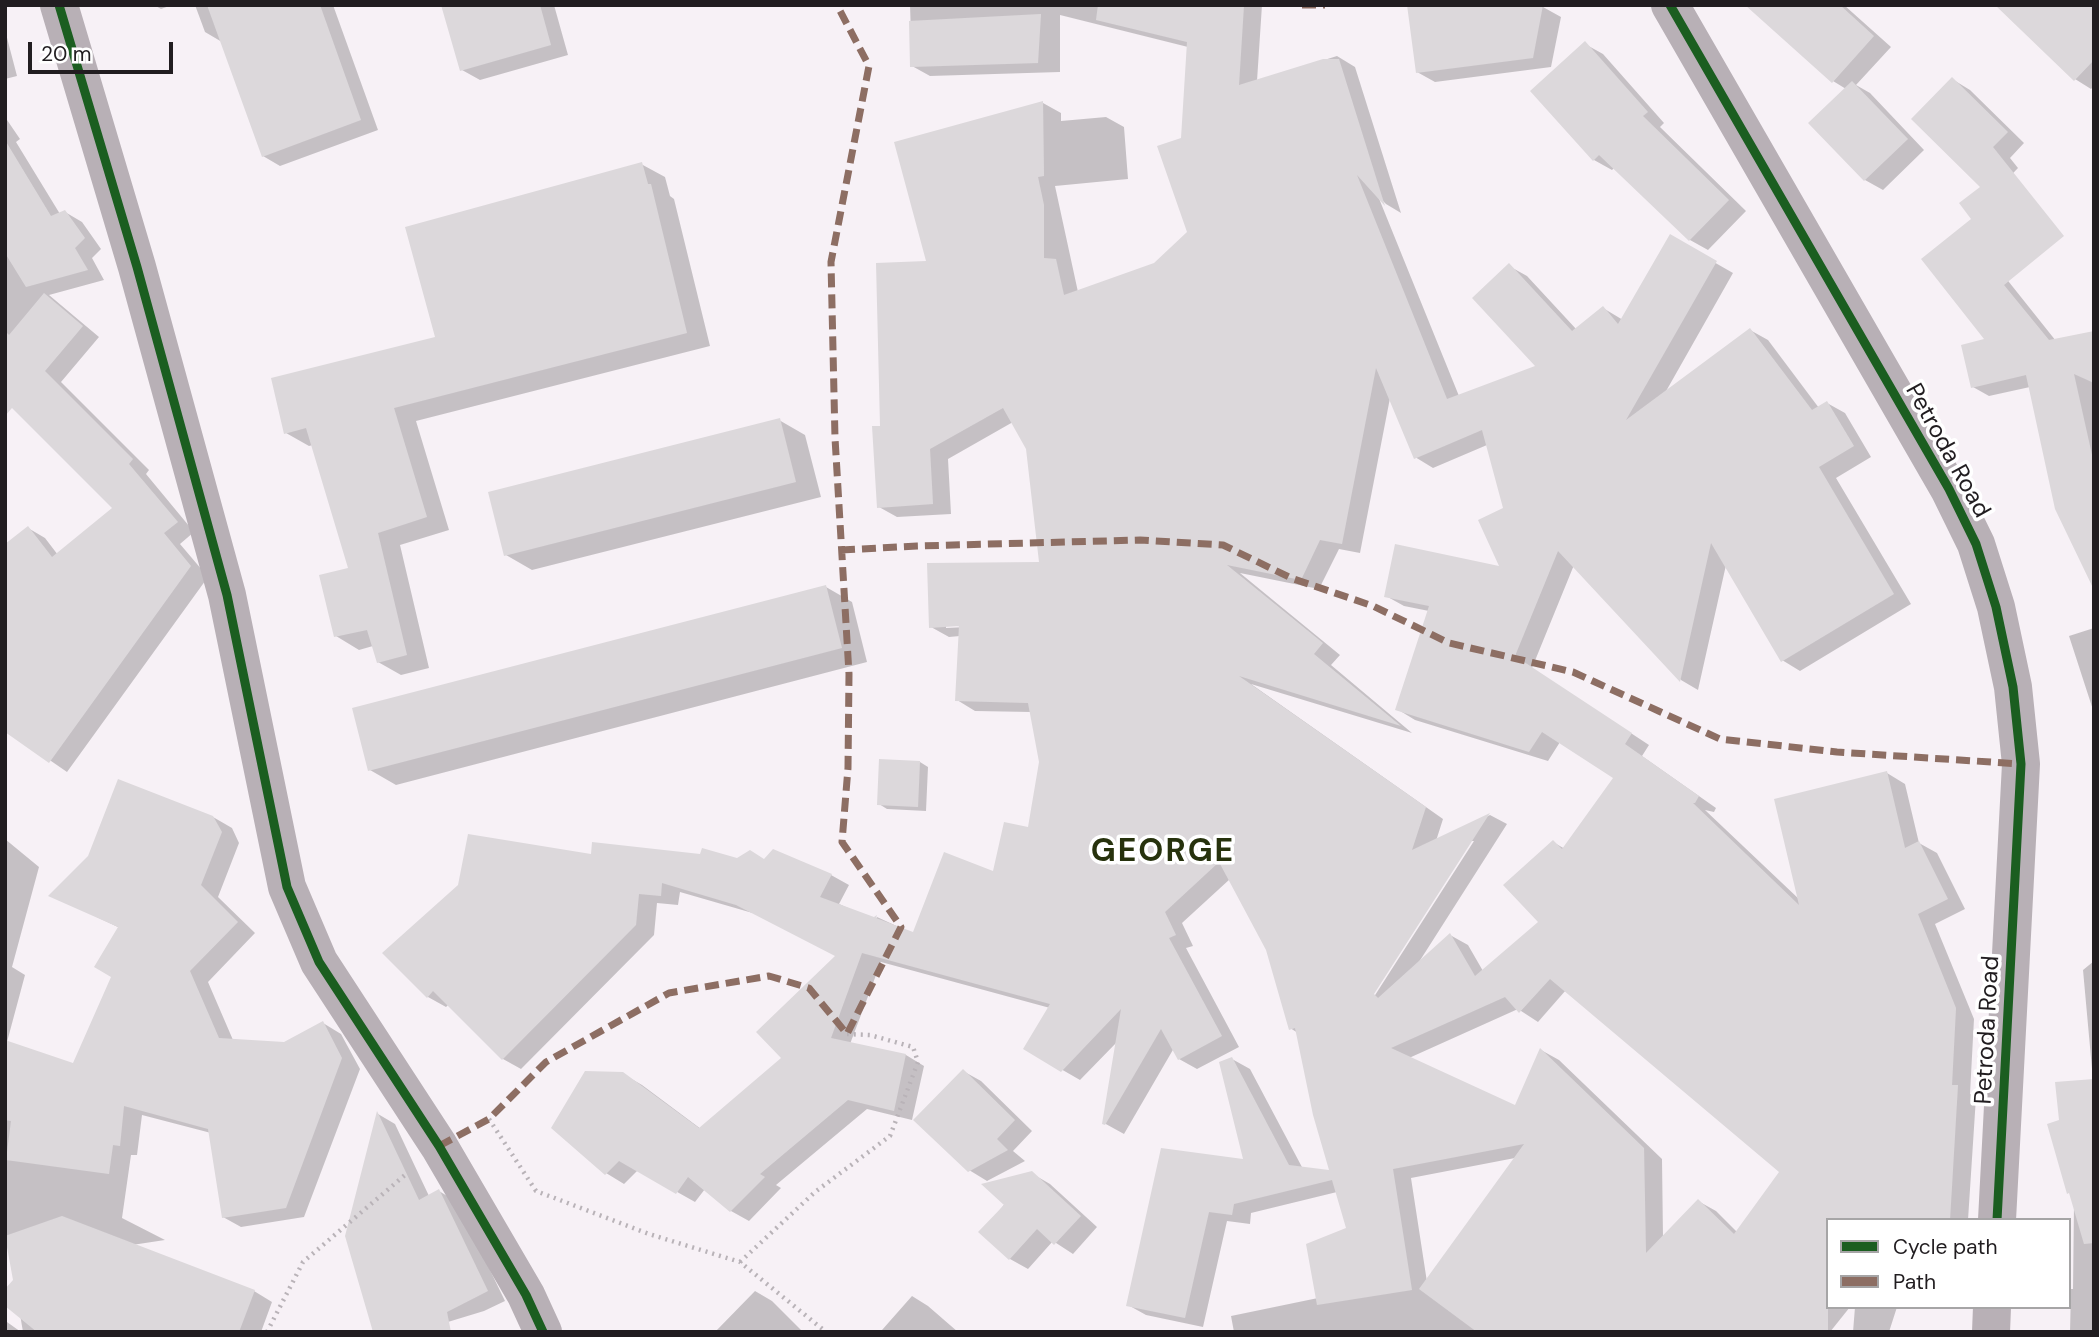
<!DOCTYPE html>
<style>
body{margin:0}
#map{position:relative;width:2099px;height:1337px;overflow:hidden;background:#f7f1f6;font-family:"DM Sans",sans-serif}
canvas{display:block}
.frame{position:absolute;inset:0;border:7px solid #211d20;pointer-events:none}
.legend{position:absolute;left:1826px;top:1218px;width:245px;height:91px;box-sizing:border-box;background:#fff;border:2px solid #a6a5a6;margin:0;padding:9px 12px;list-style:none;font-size:21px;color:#211d20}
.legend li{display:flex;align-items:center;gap:14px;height:35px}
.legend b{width:35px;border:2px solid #a6a5a6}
.scale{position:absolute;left:28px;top:42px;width:145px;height:32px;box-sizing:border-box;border:4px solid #211d20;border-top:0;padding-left:9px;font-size:21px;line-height:24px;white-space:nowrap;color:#211d20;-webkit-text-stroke:5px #fff;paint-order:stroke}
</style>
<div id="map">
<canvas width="2099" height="1337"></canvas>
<div class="frame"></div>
<ul class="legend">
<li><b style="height:9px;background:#1b5e20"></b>Cycle path</li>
<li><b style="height:9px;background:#8d6e63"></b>Path</li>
</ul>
<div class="scale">20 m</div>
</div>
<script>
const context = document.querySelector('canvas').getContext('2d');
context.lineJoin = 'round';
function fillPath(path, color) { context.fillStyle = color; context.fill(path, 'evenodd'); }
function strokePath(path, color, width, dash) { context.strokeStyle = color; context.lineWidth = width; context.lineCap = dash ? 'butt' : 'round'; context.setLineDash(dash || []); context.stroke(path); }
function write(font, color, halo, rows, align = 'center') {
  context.font = font + ' "DM Sans",sans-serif'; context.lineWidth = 7; context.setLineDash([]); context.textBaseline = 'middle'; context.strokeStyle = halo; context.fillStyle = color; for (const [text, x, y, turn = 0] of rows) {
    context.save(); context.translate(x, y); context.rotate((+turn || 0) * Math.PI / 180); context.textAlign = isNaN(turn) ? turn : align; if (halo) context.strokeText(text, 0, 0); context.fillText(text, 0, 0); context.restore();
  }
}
fillPath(new Path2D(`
 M154,5h18l-11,4z
 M195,5h138l45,125 -98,36 -17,-10 -41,-114 -17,-10z
 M449,5h105l14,50 -88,25 -18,-10z
 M910,5h352l-5,76 80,-25 18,11 46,146 -15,-9 -8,-8 81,200 79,-30 -29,-100 18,10 50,54 26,-22 20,12 47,-83 63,36 -68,120 85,-63 18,10 51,68 8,-5 18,10 26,44 -35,21 75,126 -111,67 -18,-11 -56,-95 -28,125 -17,-10 -107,-115 -42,103 117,77 -7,11 74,52 -2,4 -9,-2 95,90 87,-127 18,11 14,59 18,10 28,56 -30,15 39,95 -4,75 6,3 -8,123h-140v87h22l-20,25h-596l-3,-16 87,-18 30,-69 -11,-37 -86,21 -1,11 -23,-3 -24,106 -57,-12 -18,-10 117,-144 -13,-102 18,10 53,100 29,4 -34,-140 -8,-5 -22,-78 -38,-71 -48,44 11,23 -7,2 53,99 -42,22 -18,-10 -5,-11 -50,86 -20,-11 13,-81 -37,38 -54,-31 24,-41 -169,-46 -31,82 56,11 18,11 -12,54 -45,-11 -91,76 5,3 -32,33 -18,-10 -26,-22 -10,13 -57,-32 -14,14 -18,-11 17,-99 19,11 59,44 83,-71 53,-102 -81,-42 -76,-22 -2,13 -21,-2 -3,32 -133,134 -18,-10 -54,-55 -3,3 -18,-10 -44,-44 208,-97 173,5 66,14 18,10 -10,19 36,16 2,-3 37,17 80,-60 35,-45 12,-67 -10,-50 -56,-1 -18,-11 3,-64 -11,1 -18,-10 109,-63 -12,-116 -15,-26 -65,37 3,55 -54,3 -18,-10 2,-80 47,-164 115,-160 18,10v8l45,-4 18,10 4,52 -73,7 23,106 77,-27 34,-33 -6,-93 5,-92 -128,-32v57l-130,4 -18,-10zM1390,398l25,59 18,11 54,-23 18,64 -3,60 -116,27 18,10 25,5 -32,98 18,11 133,41 12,-19 55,35 -50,72 -12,-7 -13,80 -57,49 -15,-26 -18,-10 -31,27 88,-138 -17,-9 -54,26 7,-22 -192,-135 161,49 -81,-68 9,-10 -100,-82 79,16 20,-40 21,4zM946,625l21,2 -21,1zM1470,841h4l-104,162 -3,-2zM1566,990l215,182 -44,60 -21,-21 -18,-10 -35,37 -1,-79 -103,-99 -18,-10 -25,57 -107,-49 109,-49 20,13zM1515,1158l-88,124 -16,-104z
 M1533,5l10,2 18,10 -10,50 -116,15 -18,-10z
 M1784,5h60l47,42 -35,38 14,8 54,57 -41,40 -18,-10 -19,-91 -13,-8z
 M2094,5v81l-3,3 -16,-10z
 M5,30l12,46 -12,3z
 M1585,44l18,10 61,69 -4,4 86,84 -38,39 -18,-10 -76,-72 -2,2 -18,-10z
 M1952,79l18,11 54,53 -14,15 8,10 -23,24z
 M5,117l15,22 -4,3 44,72 5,-2 17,10 19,27 -9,9 12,22 -55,15 50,42 -38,45 88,88 -3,4 48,58 -14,12 28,33 -141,195 -58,-40 19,-204 17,10 13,17 57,-47 -110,-109z
 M641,164l24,13 5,19 4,3 36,147 -294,75 33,109 -49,15 29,123 -28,7 -23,-13 -5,-16 -14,4 -23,-14 15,-67 -38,-124 -4,1 -23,-13 151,-94z
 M2001,272l55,69 37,-8 1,-2v200l-64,-144 -41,9 -16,-9 14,-47z
 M779,420l26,15 16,62 -289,73 -26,-15z
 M826,587l26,15 15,60 -471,123 -26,-15z
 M2094,628v85l-25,-77z
 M920,762l8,5 -2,44 -39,-2 -8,-5z
 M213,817l19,11 7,15 -21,54 37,36 -47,49 25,58 51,4 39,-21 18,11 19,35 -56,148 -63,10 -18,-10 -12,-84 -69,-18 -5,40h-6l-9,63 43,22 -33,5 122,46 18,11 -11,30h-238l-18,-106v-387l34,28 -27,100 13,8 -18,67 66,24 40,-90 7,-48 -70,-33z
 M2094,961v371h-24l1,-43h2l1,-85 -13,-83 32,-41 -10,-110z
 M963,1071l18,10 51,50 -19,20 12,10 -38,20 -18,-11z
 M378,1114l17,10 34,72 10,-5 18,11 48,99 -21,10 -69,21 -68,-96z
 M1031,1173l19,11 47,43 -24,27 -20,-13 -25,28 -18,-10 -29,-27z
 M755,1291l17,10 31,31h-88z
 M912,1296l16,10 30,26h-74l-2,-2z
 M1855,1307h42l-8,25h-36z
 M5,1320l2,2 14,10h-16z`), '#0003');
fillPath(new Path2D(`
 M207,5h113l41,115 -99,37z
 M441,5h99l11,40 -91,26z
 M1098,5h146l-5,80 84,-26h16l46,147 -28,-31 90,224 88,-33 -63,-68 37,-35 63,68 31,-25 15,18 52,-90 47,27 -91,159 124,-92 62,82 15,-9 27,45 -35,21 75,127 -113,68 -70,-119 -31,139 -122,-131 -43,105 117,77 -7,11 74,52 -4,7h-2l106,102 -25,-106 113,-28 18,77 14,-7 29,58 -30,15 38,94 -4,77h6l-8,135h-122v112h-351l-58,-43 105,-145 -131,25 19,121 -95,15 -11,-61 40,-16 -14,-48 -98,24 -2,11 -23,-3 -24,106 -59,-12 35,-158 82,11 -24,-97 13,-5 57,108 40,5 -16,-55 -18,-87 -6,2 -23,-80 -47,-88 -54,50 11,23 -7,3 53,98 -44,24 -17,-31 -56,96 -3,-1 19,-115 -60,63 -38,-23 27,-45 -188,-51 -31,85 75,16 -12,57 -46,-11 -88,74 5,3 -35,35 -42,-35 -12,17 -57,-33 -14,14 -54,-47 34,-57 38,1 76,56 82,-70 -25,-26 79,-76 -99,-51 -74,-22 -1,13 -22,-2 -3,31 -134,135 -69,-69 -6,7 -45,-45 76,-68 10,-51 123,20 1,-12 108,12 2,-6 35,10 13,-8 14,9 9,-10 59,25 -12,23 54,20 3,-2 -1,3 37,14 31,-80 49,19 11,-49 24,5 11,-65 -11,-59 -73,-2 4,-75 -30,2 -2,-65 112,-1 -13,-113 -23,-41 -73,41 3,55 -56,4 -5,-82h8l-4,-163 50,-2 -32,-119 149,-41 1,75 -6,1 6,28v53l12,1 8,36 90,-32 33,-31 -30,-86 24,-8 6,-96 -91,-22zM1376,368l38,91 68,-29 21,78 -25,12 21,46 -104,-22 -11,53 45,9 -34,104 134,42 13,-20 71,46 -51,71 -9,-9 -50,45 35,37 -63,54 -25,-43 -72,65 -4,-4 116,-181 -78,37 14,-43 -187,-131 162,50 -87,-72 9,-11 -96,-78 74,15 19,-40 22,4zM1550,979l229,193 -45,62 -36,-35 -52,54 -2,-105 -104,-100 -25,57 -124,-57 114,-51 14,16z
 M1407,5h136l-10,53 -117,15z
 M1745,5h95l34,31 -42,47z
 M1995,5h99v55l-20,21z
 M1041,14l-3,49 -128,4 -1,-46z
 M1585,41l63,71 -5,4 86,84 -40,41 -90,-86 -6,6 -63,-70z
 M1952,77l56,55 -15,15 71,89 -60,49 45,55 45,-9v52l-20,-9 20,90v126l-39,-81 -29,-134 -55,13 -10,-43 23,-6 -63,-80 50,-40 -12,-16 21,-16 -69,-68z
 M1852,81l56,58 -44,42 -56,-58z
 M5,140l46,76 14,-6 20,28 -10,10 13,22 -62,17 -21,-34z
 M642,162l6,22h3l36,149 -293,75 33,109 -49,16 29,122 -30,8 -10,-33 -33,7 -15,-62 29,-7 -42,-140 -22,6 -13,-56 164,-41 -30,-110z
 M44,293l39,33 -38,45 88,88 -4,5 49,58 -14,11 27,33 -142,197 -44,-31v-188l23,-18 24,31 60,-49 -100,-100 -7,8v-85l4,4z
 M780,418l16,64 -292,74 -16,-64z
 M826,585l16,63 -474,123 -16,-63z
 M879,759l41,2 -2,46 -41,-2z
 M118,779l95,37 9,16 -21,53 37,37 -48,49 29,67 65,4 39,-21 19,37 -56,150 -64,10 -14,-89 -84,-23 -4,40 -7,-1 -4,29 -103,-14 5,-39 -6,-1v-80l68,23 38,-86 -17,-10 24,-40 -70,-31 40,-40z
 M963,1069l52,51 -18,19 11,11 -40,22 -55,-52z
 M2094,1079v164l-10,1 -15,-51 -2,1 -20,-70 12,-4 -4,-38z
 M377,1111l42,89 20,-11 49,102 -41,21 4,20h-78l-28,-96z
 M1032,1171l49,45 -27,29 -17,-16 -28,31 -31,-28 26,-27 -23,-21z
 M62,1216l193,74 -16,42h-202l-32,-26v-17l8,-9 -8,-44z`), '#dcd8db');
strokePath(new Path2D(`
 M489,1119l47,72 113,43 91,28 86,70
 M740,1262l75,-70 75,-56 28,-74 -5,-15 -43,-12 -23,-1
 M267,1332l36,-70 102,-87`), '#b9b3b8', 4.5, [2, 5]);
strokePath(new Path2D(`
 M59,5l78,262 90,328 60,292 32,75 120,184 87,149 17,37
 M1670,5l279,484 27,55 20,63 17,80 8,77 -24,456
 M1991,1332l1,-25`), '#b8b0b6', 38);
strokePath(new Path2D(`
 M1302,5h23
 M841,550l76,-4 223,-6 83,5 68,33 82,28 76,37 124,29 147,67 117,13 184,12
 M439,1146l50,-27 57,-57 123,-69 100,-17 40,12 38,46 54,-107 -59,-85 6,-74 1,-94 -14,-236 -4,-176 38,-196 -32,-61`), '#8d6e63', 7, [14, 7]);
strokePath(new Path2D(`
 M59,5l78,262 90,328 60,292 32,75 120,184 87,149 17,37
 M1670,5l279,484 27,55 20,63 17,80 8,77 -24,456`), '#1b5e20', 9);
write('24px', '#211d20', '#fff', [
 ["Petroda Road",1947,451,61],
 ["Petroda Road",1988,1030,-87]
]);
context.letterSpacing = '2px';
write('bold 32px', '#27320d', '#fff', [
 ["GEORGE",1163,853]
]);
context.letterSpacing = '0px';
</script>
